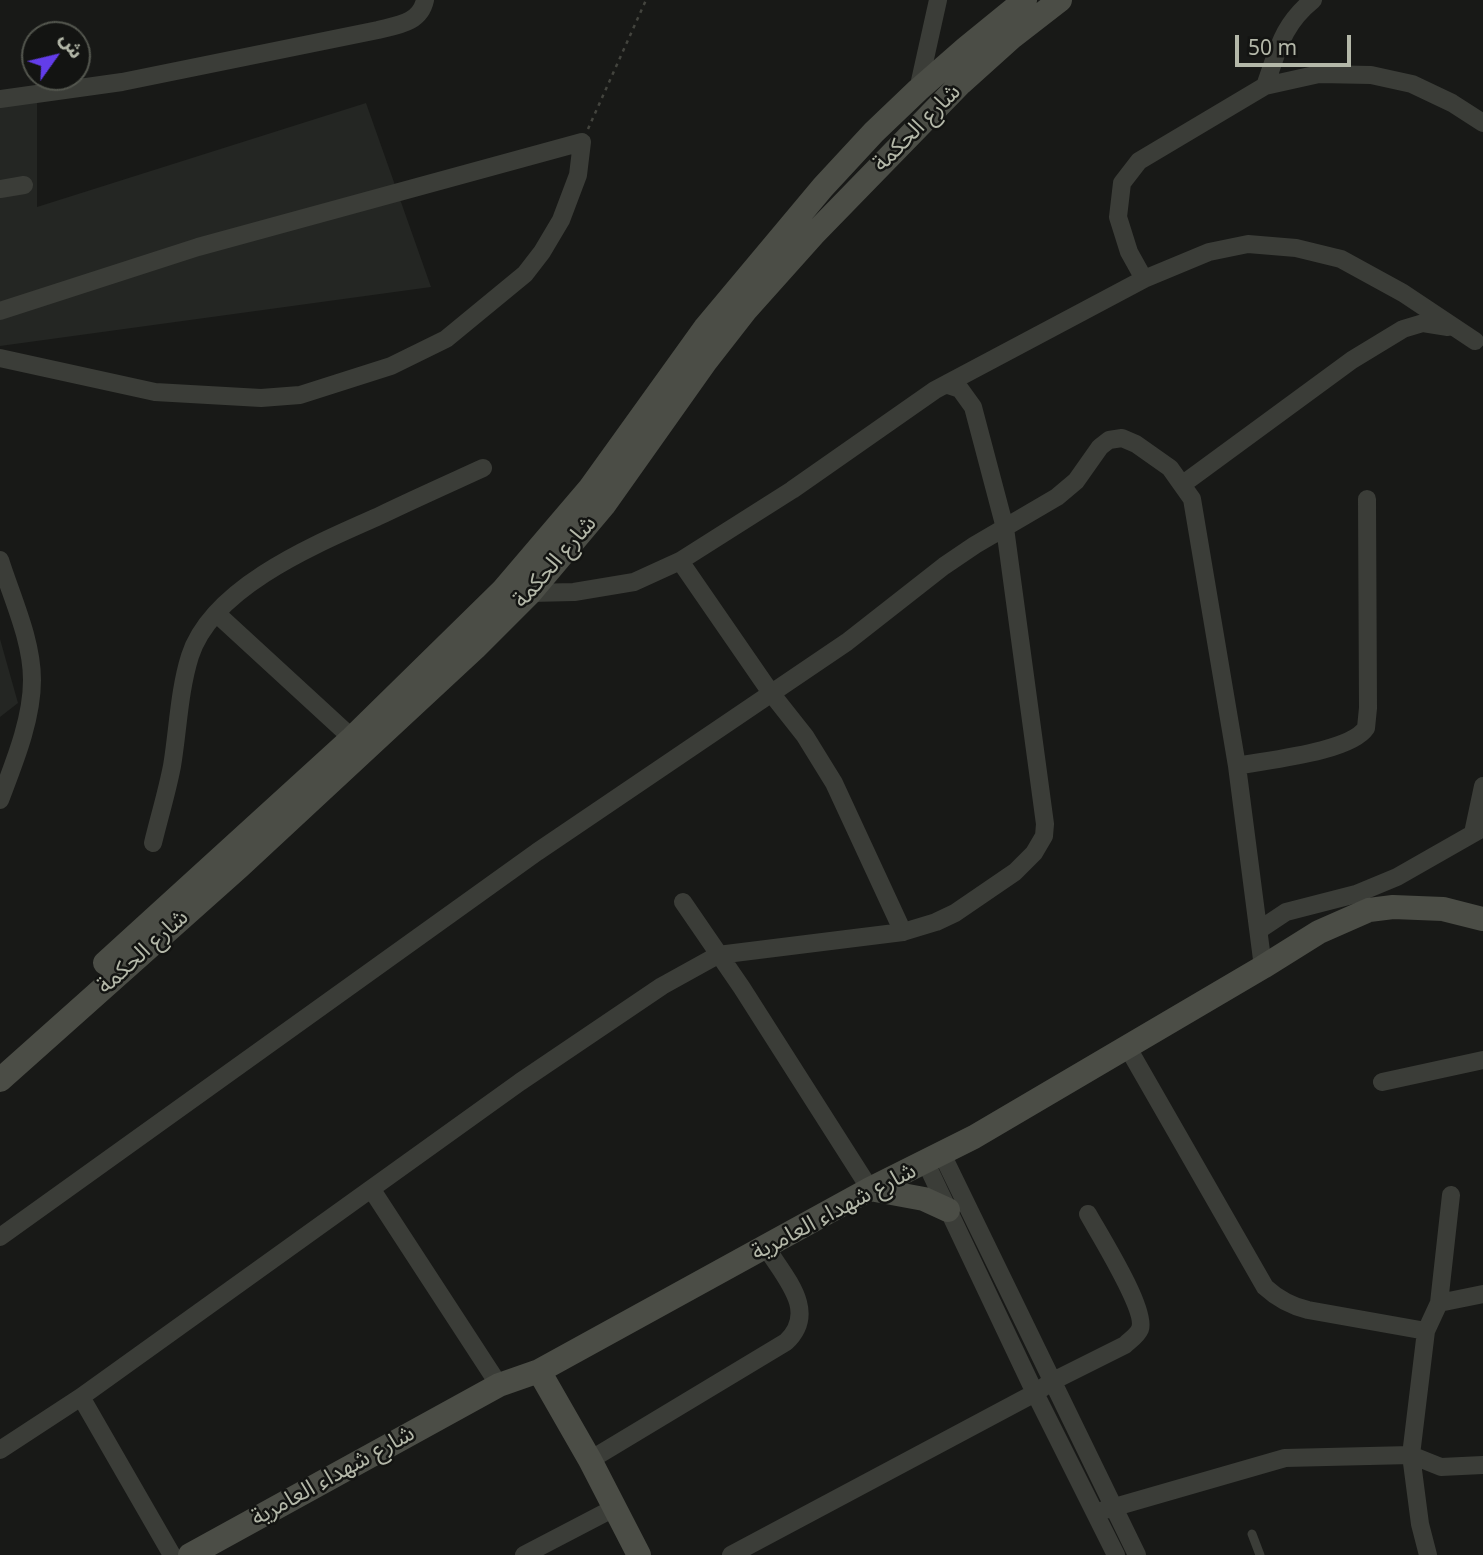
<!DOCTYPE html>
<meta charset="utf-8">
<style>
body{margin:0}
#map{position:relative;width:1483px;height:1555px;overflow:hidden;background:#181917;font-family:"Noto Sans","Noto Sans Arabic",sans-serif}
canvas{display:block}
.north{position:absolute;left:21px;top:21px;width:70px;height:70px;box-sizing:border-box;background:#131412;border:2px solid #53564e;border-radius:50%;rotate:56deg;font-size:19px;font-weight:700;line-height:28px;text-align:center;color:#b4b8a9}
.north::after{content:'';display:block;margin:auto;width:24px;height:32px;background:#633dea;clip-path:polygon(50% 0,100% 100%,50% 72%,0 100%)}
.scale{position:absolute;left:1235px;top:35px;width:116px;height:32px;box-sizing:border-box;border:4px solid #b4b8a9;border-top:0;padding-left:9px;font-size:21px;line-height:24px;white-space:nowrap;color:#b4b8a9;-webkit-text-stroke:5px #131412;paint-order:stroke}
</style>
<div id="map">
<canvas width="1483" height="1555"></canvas>
<div class="north">ش</div>
<div class="scale">50 m</div>
</div>
<script>
const context = document.querySelector('canvas').getContext('2d');
context.lineJoin = 'round';
function fillPath(path, color) { context.fillStyle = color; context.fill(path, 'evenodd'); }
function strokePath(path, color, width, dash) { context.strokeStyle = color; context.lineWidth = width; context.lineCap = dash ? 'butt' : 'round'; context.setLineDash(dash || []); context.stroke(path); }
function write(font, color, halo, rows, align = 'center') {
  context.font = font + ' "Noto Sans","Noto Sans Arabic",sans-serif'; context.lineWidth = 5; context.setLineDash([]); context.textBaseline = 'middle'; context.strokeStyle = halo; context.fillStyle = color; for (const [text, x, y, turn = 0] of rows) {
    context.save(); context.translate(x, y); context.rotate((+turn || 0) * Math.PI / 180); context.textAlign = isNaN(turn) ? turn : align; if (halo) context.strokeText(text, 0, 0); context.fillText(text, 0, 0); context.restore();
  }
}
fillPath(new Path2D(`
 M37,100v107l329,-104 65,184 -431,59v-240z
 M0,639l18,64 -18,14z`), '#242623');
strokePath(new Path2D(`
 M588,129l58,-129`), '#43443e', 2.5, [3.5, 5]);
strokePath(new Path2D(`
 M1252,1534l8,21`), '#3b3d38', 9);
strokePath(new Path2D(`
 M1265,86c13,-36 17,-61 48,-86
 M918,90l20,-90
 M0,99l122,-17 256,-52c20,-5 42,-7 47,-30
 M0,189l24,-4
 M0,311l198,-64 384,-105 -4,33 -17,45 -19,32 -17,22 -79,65 -55,27 -91,29 -39,3 -106,-6 -155,-34
 M1475,341l-72,-48 -62,-34 -45,-11 -48,-4 -39,8 -65,27 -15,-27 -11,-35 4,-34 17,-22 126,-75 54,-12 52,1 41,9 40,19 31,20
 M1183,484l169,-124 51,-31 20,-6 25,4
 M0,560c12,38 32,80 32,120 0,40 -18,83 -32,120
 M680,561l91,132 34,43 29,47 69,149
 M530,593l44,-1 60,-10 46,-21 112,-71 143,-100 209,-111
 M216,613l136,125
 M1237,766c30,-6 113,-14 129,-38l2,-20 -1,-209
 M1473,833l10,-47
 M153,843c6,-25 14,-51 19,-77 6,-36 7,-75 18,-110 22,-69 126,-112 187,-139 35,-17 71,-33 106,-49
 M683,902l59,86 128,201
 M1259,930l27,-18 70,-18 41,-17 86,-49
 M1128,1048l137,239c13,12 26,19 43,23l118,21
 M1382,1082l101,-22
 M942,1154l195,401
 M926,1163l109,230 81,162
 M372,1190l127,195
 M0,1237l537,-385 310,-210 97,-76 31,-21 82,-48 19,-16 24,-34 9,-7 13,-2 14,6 34,24 22,31 45,267 26,201
 M1439,1303l44,-9
 M81,1397l91,158
 M0,1450l81,-53 439,-315 142,-96 56,-31 185,-23 33,-10 19,-9 60,-41 19,-19 10,-17 1,-12 -40,-296 -32,-121 -13,-18 -12,-4
 M590,1460l196,-118c33,-31 -2,-65 -20,-95
 M1101,1511l184,-53 126,-3 30,12 42,-2
 M524,1555l92,-48
 M731,1555l304,-162 16,-11 74,-37c5,-5 12,-9 15,-16 7,-19 -41,-95 -52,-115
 M1428,1555l-8,-31 -9,-69 15,-124 13,-28 12,-108`), '#3b3d38', 18);
strokePath(new Path2D(`
 M105,963l247,-225 151,-148 87,-102 115,-160 118,-141 51,-55 44,-42 48,-42 59,-48
 M0,1080l239,-213 236,-219 55,-55 74,-88 102,-144 39,-50 68,-76 148,-152 50,-45 49,-38
 M870,1189l54,10 24,11
 M539,1371l51,89 49,95
 M190,1555l309,-170 40,-14 331,-182 104,-52 289,-170 56,-35 50,-22 24,-3 50,2 40,10`), '#4b4d46', 24);
write('23px', '#b4b8a9', '#131412', [
 ["شارع الحكمة",917,128,-45],
 ["شارع الحكمة",555,562,-49],
 ["شارع الحكمة",143,952,-42],
 ["شارع شهداء العامرية",834,1212,-28],
 ["شارع شهداء العامرية",333,1476,-29]
]);
</script>
